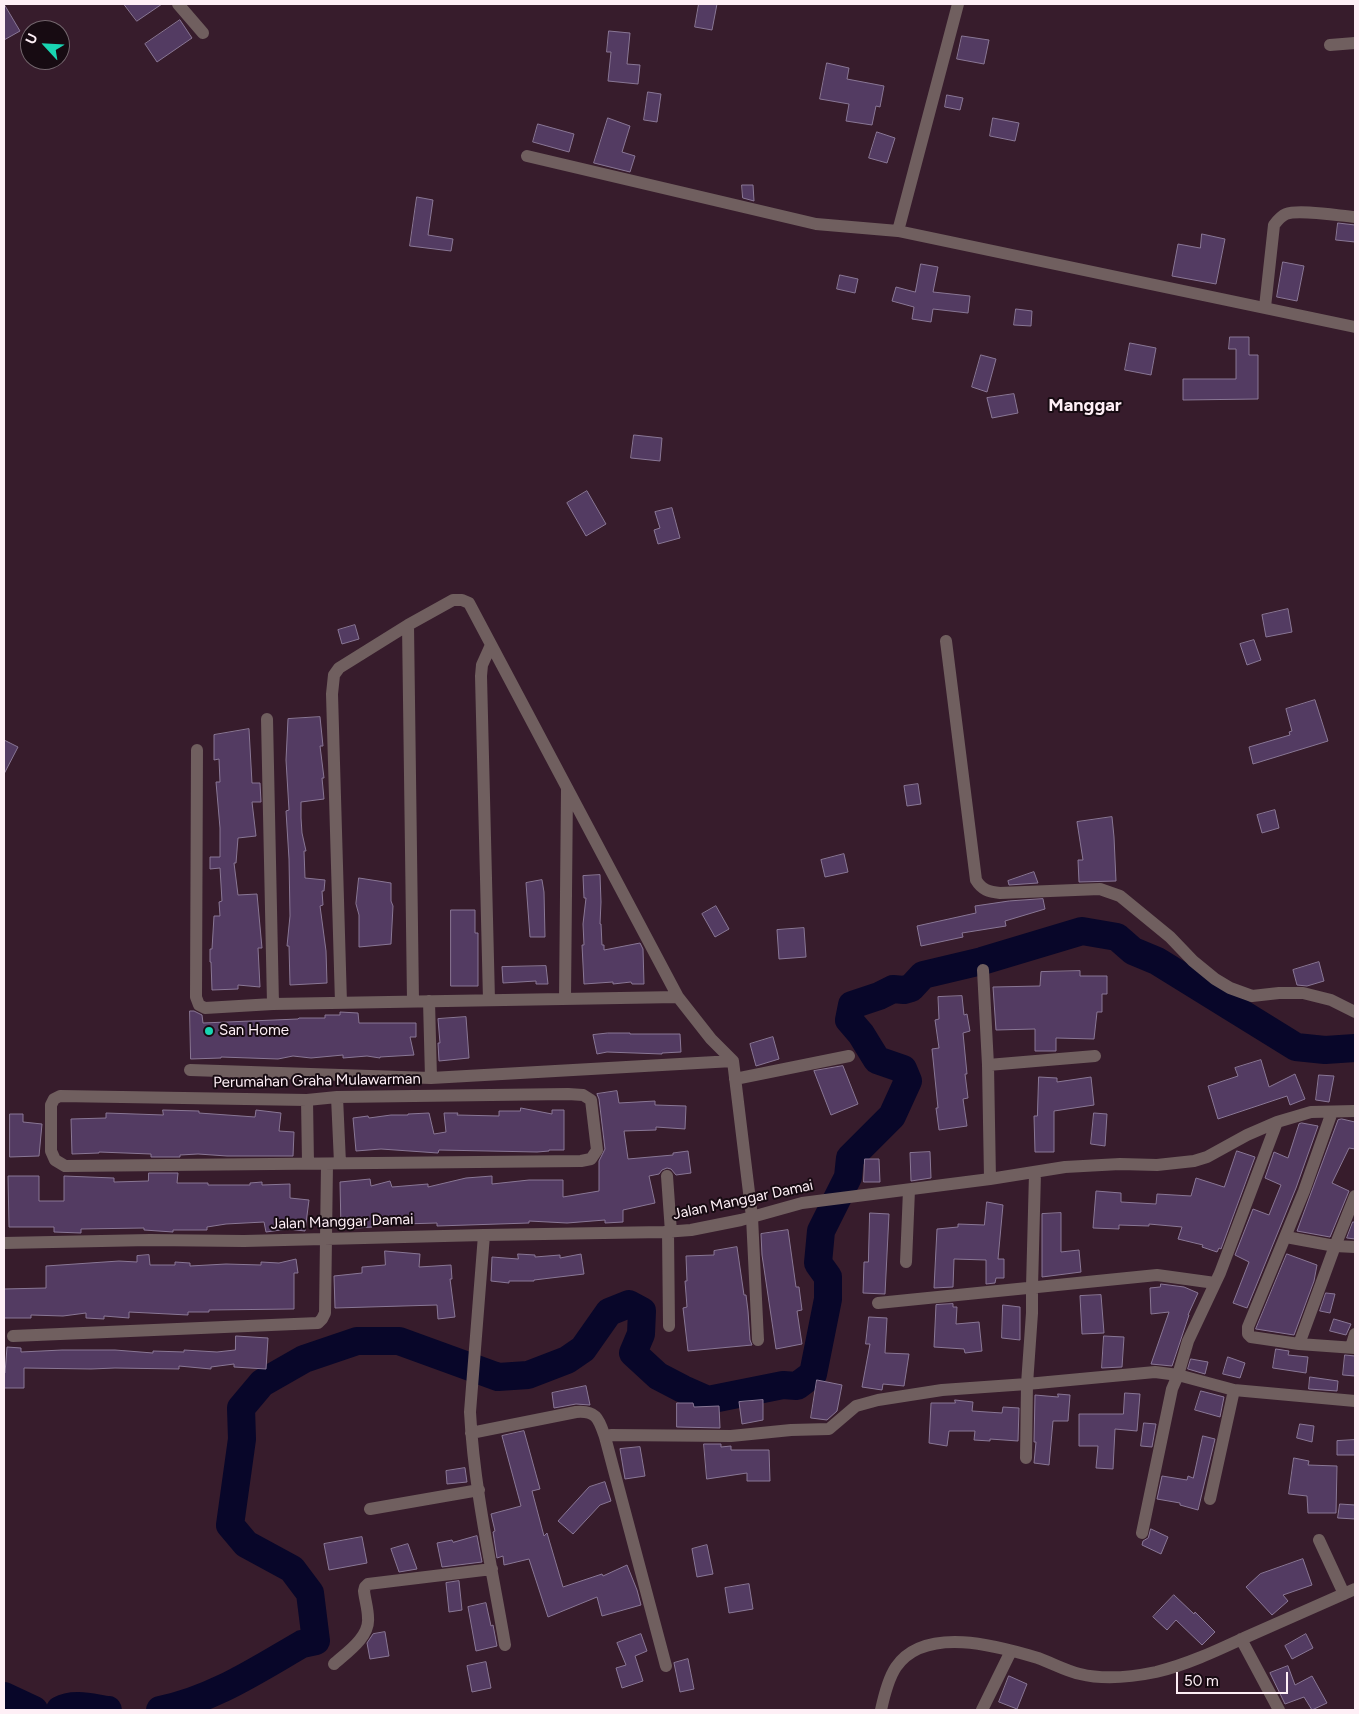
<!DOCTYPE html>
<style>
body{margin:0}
#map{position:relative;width:1359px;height:1714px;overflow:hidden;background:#371c2c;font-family:Figtree,sans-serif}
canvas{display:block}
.frame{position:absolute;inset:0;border:5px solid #feeff6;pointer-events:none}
.north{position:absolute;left:20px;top:20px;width:50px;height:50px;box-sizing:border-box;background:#170b12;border:1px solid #73666d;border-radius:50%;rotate:295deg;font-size:14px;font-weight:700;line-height:20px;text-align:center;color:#feeff6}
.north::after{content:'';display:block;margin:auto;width:18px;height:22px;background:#19d5b2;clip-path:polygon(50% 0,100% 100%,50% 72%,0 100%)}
.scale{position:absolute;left:1176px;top:1672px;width:112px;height:22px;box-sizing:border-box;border:2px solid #feeff6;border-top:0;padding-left:6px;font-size:15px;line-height:18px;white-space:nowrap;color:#feeff6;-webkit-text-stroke:4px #170b12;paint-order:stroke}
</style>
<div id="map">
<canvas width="1359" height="1714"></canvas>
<div class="frame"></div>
<div class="north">U</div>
<div class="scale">50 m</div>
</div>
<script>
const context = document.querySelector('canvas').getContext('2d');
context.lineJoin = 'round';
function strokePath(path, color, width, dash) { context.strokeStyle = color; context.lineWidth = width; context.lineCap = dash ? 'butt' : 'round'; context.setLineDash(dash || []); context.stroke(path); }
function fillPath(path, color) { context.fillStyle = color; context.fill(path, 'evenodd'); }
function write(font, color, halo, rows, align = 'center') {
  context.font = font + ' Figtree,sans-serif'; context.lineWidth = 4; context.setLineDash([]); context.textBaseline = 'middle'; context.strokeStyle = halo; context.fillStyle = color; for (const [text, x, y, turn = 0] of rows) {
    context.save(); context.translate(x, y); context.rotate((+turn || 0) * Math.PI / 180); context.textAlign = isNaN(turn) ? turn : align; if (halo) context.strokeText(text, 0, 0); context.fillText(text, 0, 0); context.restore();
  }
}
strokePath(new Path2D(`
 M4,1696l30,14
 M60,1710c14,-8 33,-2 48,0
 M160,1710c52,-10 97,-40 142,-66l14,-3 -6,-48 -18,-24 -46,-25 -16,-19 12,-86 -1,-31 21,-25 42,-24 53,-18h42l99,36 30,-2 39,-15 16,-11 26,-37 20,-8 13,7 -1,23 -8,19 25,23 25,13 25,11 75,-15 14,1 16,-12 15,-75v-22l-10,-14 3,-32 27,-54 2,-19 42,-42 16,-35 -5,-12 -26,-9 -16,-26 -12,-14 3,-15 27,-9 14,-7 11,1 7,-2 12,-13 59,-14 100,-30 35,6 16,14 24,10 139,86 29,3 30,-2`), '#080629', 28);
const building = new Path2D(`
 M4,4l16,27 -16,9z
 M124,4h38l-25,17z
 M699,4h18l-5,26 -17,-3z
 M180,20l12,18 -35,24 -12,-18z
 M609,31l21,2 -3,31 13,1 -2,19 -30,-3 3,-29h-4z
 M962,36l27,4 -5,24 -27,-5z
 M827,63l22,5 -2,11 37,7 -4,21 -4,-1 -4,19 -26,-4 3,-17 -29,-5z
 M648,92l13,2 -4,28 -13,-2z
 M947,95l16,3 -3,12 -15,-3z
 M608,118l22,8 -8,26 13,4 -5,16 -36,-9z
 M993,118l26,5 -4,18 -25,-5z
 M538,124l36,10 -5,18 -36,-10z
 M877,132l18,6 -8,25 -18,-5z
 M742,185h11l1,16 -11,-3z
 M417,197l16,3 -5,35 25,4 -2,12 -41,-5z
 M1338,223l17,2v17l-19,-2z
 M1202,234l23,5 -9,45 -44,-8 6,-32 22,4z
 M1283,262l21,4 -7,35 -20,-4z
 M921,264l17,3 -5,25 37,4 -2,17 -35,-4 -2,13 -19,-3 2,-12 -22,-6 4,-14 19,5z
 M840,275l18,4 -3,14 -18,-4z
 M1016,309l16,2 -1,15 -17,-1z
 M1230,337h19v18h9v44l-75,1v-21h53v-30h-7z
 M1130,343l26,5 -5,27 -26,-5z
 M981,355l15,4 -9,33 -15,-5z
 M1014,394l4,19 -26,5 -5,-20z
 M634,435l28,3 -2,23 -29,-3z
 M587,491l19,33 -20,12 -19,-33z
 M672,508l8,30 -22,6 -4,-14 6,-2 -5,-16z
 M1288,609l4,23 -26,5 -4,-22z
 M355,625l4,14 -17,5 -4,-14z
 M1254,640l7,20 -14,5 -7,-21z
 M1315,700l13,41 -75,23 -4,-17 41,-12 -1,-3 3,-1 -6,-22z
 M320,717l3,29h-3l4,32h-2l2,21 -23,3v16l1,15 4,18h-2l1,27 20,2 -1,11h-2l1,14 -3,1 6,45 1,32 -37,2 -1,-39h-2l3,-30 -1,-57 -3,-48 3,-1 -3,-50 2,-41z
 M249,729l3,54h8l1,19h-9l4,34 -18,2 -2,25h-2l4,32 19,-1 5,54h-4l2,39 -22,-2v4l-26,1 -1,-28h-1v-13h2l2,-33h6l-1,-14 3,-1 -2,-33 -10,1v-12h10v-29l-4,-46h4l-1,-23 -5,1v-25z
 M4,740l14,7 -14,27z
 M918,784l3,20 -14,2 -3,-20z
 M1275,810l4,18 -17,5 -5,-18z
 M1112,817l2,20 2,44 -37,1 -1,-22h5l-6,-38z
 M844,854l4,18 -23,5 -4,-17z
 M1034,872l4,11 -29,2 -1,-4z
 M600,875l1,27 -1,22h1l1,21h2v5l36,-7 3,6 1,35h-12l-1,-2 -18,2v-2l-29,2 -2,-39h2l-1,-21 3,-26h-2l-1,-22z
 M359,878l32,5v18l2,5 -2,38 -32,3v-32l-3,-11z
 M542,880l2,12 1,45h-15l-4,-54z
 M1043,899l2,10 -40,12 1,5 -44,7 1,4 -42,9 -4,-20 59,-13 -1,-7 34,-5z
 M716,906l13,23 -14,8 -13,-23z
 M451,910h24v23h3v53h-27z
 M804,928l2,29 -27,2 -2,-29z
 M1319,962l5,19 -17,5 -10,-1 -4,-15z
 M546,966l2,18h-12v-3l-33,2 -1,-16z
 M1080,971v5h27v18h-5v18h-5l-3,27 -38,-1v13h-21v-22l-39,1 -3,-43 47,-1 1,-14z
 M962,996l2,19 3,-1 3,17 -7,2 4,41h-2l3,24 -5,1 4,27 -28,4 -3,-22h2l-6,-59 7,-1 -4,-28 4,-1 -1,-22z
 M190,1011h4l8,4 1,8 95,-4 1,-1h26v-3h15v-3l18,1 1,10h57v14h-6l4,18 -34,2v1l-13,-2 -24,2v-3l-32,3 -18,-2 -15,3 -57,-2v1l-30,1z
 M466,1017l3,41 -30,3 -1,-18h2l-2,-24z
 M608,1033h22v1h50l1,18 -19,1v1l-55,-2 -10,2 -4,-19z
 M773,1037l6,22 -23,7 -6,-22z
 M1261,1060l8,27 26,-13 10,25 -15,6 -3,-9 -69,23 -10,-33 30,-10 -3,-8z
 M843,1066l15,38 -27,11 -17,-44z
 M1319,1075l15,1 -5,26 -13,-2z
 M1039,1077l18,1v4l34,-5 3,28 -40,6v41h-19l-1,-36h3z
 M617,1091l2,12 36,-2v4l31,1 -1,23 -29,-2v3l-32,1 4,28 45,-4v-2l15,-2 3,22 -15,2 -5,-6 -4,-1 -5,2 -3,4 -10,2 6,27 -32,7v12l-18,1v-3l-38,3 -38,-2v2l-92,3v-3l-35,1v-4l-30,6v1l-31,2 -1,-47 30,-3 1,7 19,-5 2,6 36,-3v3l38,-9 26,-2v8l37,-4h34v17l36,-6v-30l6,-12 -6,-50 -2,-5z
 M521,1108l31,6v-4h12v40h-15v1l-12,1 -98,-2 -1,3 -57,-4 -25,2 -3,-33 15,-2 1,2 22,-3h17v-1l21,-1 5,21 12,-2 -2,-19h14l-1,2 42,1v-5h21z
 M163,1110l36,1v2l56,4 1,-7 25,3 -2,18 15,1 -1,24h-66l-29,-2 -18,1v2h-29v-3l-52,-2v1l-27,1 -1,-35 35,-1v-5l57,2z
 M1094,1113l13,1 -2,32 -14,-2z
 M10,1114h13v8l19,2 -3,32 -29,1z
 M1342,1119l13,3v27l-6,-1 -17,35 17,8 -19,46 -33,-6 41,-111z
 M1302,1123l16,3 -22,62 -49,120 -14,-5 16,-41 -14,-7 18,-46 16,6 12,-30 -16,-7 9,-26 14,6 11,-34z
 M1237,1151l18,6 -34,92 -2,-1 -2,4 -15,-5 1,-2 -25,-6 4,-12 -33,-3v2l-30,-1v4l-26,-1 3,-37 25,2v9l35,2 1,-10 34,2 5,-18 28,9z
 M930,1152l1,26 -20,3 -1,-28z
 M865,1159h14l1,23h-16z
 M149,1173h29l-1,10h31v2h42v-2l12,-1v3l28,-1v14l19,2 -4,31 -17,-2 -22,3 -2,-10 -38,2 -19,3v3h-34v2l-29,-2v-2l-63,1v4l-27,-1v-5h-45l-1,-51h31v25h25v-25l50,2v4l34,-1z
 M987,1202l16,3 -5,54h6v19h-8l-1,5 -9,1v-24l-32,-1 -1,28 -19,1 3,-59 21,-2v-3l26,1z
 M870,1213l19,1 -4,80 -22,-1 1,-31h4z
 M1061,1213v39l18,-2 2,22 -39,5v-63z
 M1353,1222h2v17l-8,-1z
 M788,1230l8,57h3l3,23 -5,1 5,33 -26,5 -14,-94 -1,-21z
 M737,1247l7,48h2l2,16 2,29 2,5 -64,6 -5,-43 4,-1 -2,-26h2l-1,-25 28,-1v-4z
 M385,1251l35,3 -1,13 32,-2 1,14h-2l5,38 -17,2 -1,-14 -102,3 -1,-32 28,-3v-6l23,-2z
 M518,1254l17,1v2l25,-2v3l21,-4 3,20 -50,6v1h-25v2l-18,-2 1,-24 26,2z
 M1287,1254l30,11 -3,16 -20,54 -38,-6z
 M149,1255l1,10h25v-3l15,1v3l36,-2 35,1v-3l18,1 17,-4 2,14h-4v36l-85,1v2h-21v3l-59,-3v6l-25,-2v3l-18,-1v-5l-23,3 -32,-1v3h-27v-29l42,-1v-22l73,-5 18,1v-6z
 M1161,1284l23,3 14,6 -10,22h1l-17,51 -21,-2 18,-52 -18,2 -1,-26 10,-1z
 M1326,1293l9,1 -5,19 -10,-2z
 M1101,1295l3,38 -22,1 -2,-38z
 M953,1304v3h4l-1,17 23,-2 3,29 -17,2 -1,-4 -30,-2 2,-42z
 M1003,1305l17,2v33l-18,-2z
 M869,1317l18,1 -2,35 24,1 -5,32 -21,-2 -1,6 -20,-3 8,-43h-4z
 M1334,1319l17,5 -5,11 -16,-4z
 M236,1336l32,2 -2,31 -32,-2v-3l-23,3v2l-32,-3v3l-64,-1 -24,1 -67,-1v20h-20v-15h1l2,-26 14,1v4l41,-2h53l38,3v-2l31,1v-2l33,2 18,-2z
 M1104,1336l20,1 -2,30 -20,1z
 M1276,1349l13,2 -1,4 20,2 -2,16 -33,-5z
 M1345,1355l10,1v20l-12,-1z
 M1228,1357l17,6 -5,15 -17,-4z
 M1191,1359l17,3 -3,12 -17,-5z
 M1310,1377l28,4 -1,10 -28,-2z
 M817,1380l25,5 -5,26 -10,9 -16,-2z
 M586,1386l4,19 -14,-1 -22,4 -2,-15z
 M1201,1391l23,6 -4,20 -25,-7z
 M1125,1393l15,1 -3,37 -22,-2 -2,40 -17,-1 2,-22h-19v-32h44z
 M1058,1394l12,1 -2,26h-15l-4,44 -15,-2 2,-21h-2l1,-47 23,2z
 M763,1400v20l-21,4 -3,-22z
 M955,1400l18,2 -1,9 30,2 1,-6 16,1 -1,33 -28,-2v2l-16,-1 1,-9h-26l-2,15 -18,-3 2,-40h24z
 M677,1403h16l1,4 25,-1 1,22 -43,-1z
 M1144,1423l12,1 -4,23 -11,-1z
 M1300,1424l14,2 -2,16 -15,-4z
 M524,1431l16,58 -8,2 12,45 3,-3 16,54 39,-13 1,2 24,-11 10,25 4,15 -39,11 -5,-19 -49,20 -19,-58 -25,6 -1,-9 -6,2 -4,-26 2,-1 -4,-17 30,-8 -19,-70z
 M1203,1436l12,3 -17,71 -18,-5v-2l-23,-4 5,-23 25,4 1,-4 5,2z
 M1355,1440v15h-18v-14z
 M704,1444h17v3l10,-1v4h38l1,31h-23v-8l-40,6z
 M640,1447l5,29 -20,3 -5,-30z
 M1294,1458l15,3 -1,4 29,1 -1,47h-28l-1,-17 -18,-2z
 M465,1468l2,14 -20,2 -1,-13z
 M605,1482l6,19 -11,4 -27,29 -15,-13 31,-34z
 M1340,1504l15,1v14l-17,-1z
 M1151,1529l17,8 -7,17 -19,-9 1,-4 5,-3z
 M477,1536l5,26 -40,5 -5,-24 15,-3 1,2z
 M362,1537l5,26 -38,7 -5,-26z
 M408,1544l9,25 -18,3 -8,-23z
 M707,1545l6,29 -16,3 -5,-28z
 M1303,1559l9,26 -29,10 5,6 -16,14 -26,-28 14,-13z
 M459,1581l3,29 -13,2 -3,-29z
 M749,1584l4,25 -24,4 -4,-25z
 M1174,1595l20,19 1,-2 20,20 -13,13 -26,-25 -9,10 -14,-13z
 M486,1603l5,23 2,-1 4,21 -21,5 -8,-44z
 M385,1632l4,24 -19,3 -3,-16 6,-9z
 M641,1634l6,17 -12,5 8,25 -21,7 -6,-20 10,-3 -9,-22z
 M1306,1634l7,14 -21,11 -7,-13z
 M688,1659l6,30 -14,3 -6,-29z
 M486,1662l5,26 -19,4 -5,-26z
 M1288,1666l7,19 17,-9 15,27 -15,7 -8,-13 -19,7 -15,-31z
 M1009,1676l18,8 -10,25 -18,-7z`);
fillPath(building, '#533b62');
strokePath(building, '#897795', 1);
strokePath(new Path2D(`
 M178,4l25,29
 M1330,45l25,-2
 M527,156l289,68 82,7 457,96
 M898,231l60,-227
 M1265,307l9,-82c3,-4 7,-9 12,-11 13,-5 54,2 69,3
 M408,625l5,376
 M946,641l30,239c6,10 13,12 24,13l100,-4 20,7 50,41 23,24 22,18 15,9 22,8 27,-3h24l28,7 24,12
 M267,719l6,285
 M197,750l-1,247 3,8 6,3 68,-4 405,-7
 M983,970l5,95 2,114
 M565,999l2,-210
 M489,1000l-8,-324 1,-11 9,-20
 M429,1001l2,77
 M341,1003l-9,-309 2,-19 5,-7 69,-43 45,-25h9l7,3 209,394 33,42 22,22 19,156 6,123
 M988,1065l107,-9
 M190,1070l241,8 302,-17
 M735,1079l114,-23
 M568,1094l15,1 8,5 6,50 -6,9 -10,2 -516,5 -10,-6 -4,-9v-46l3,-6 6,-3 247,4 30,-3z
 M337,1097l3,66
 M307,1100l1,63
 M1332,1112l-28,79 -56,136v7l3,3 48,7 56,4
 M667,1176l4,56
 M1355,1196l-20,50 20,1
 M668,1232l1,94
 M484,1235l-14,177c4,78 22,156 35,233
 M1286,1237l49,9 -36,98
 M4,1243l146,-3 94,1 240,-6 180,-3 27,-2 50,-10 61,-17 188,-24 75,-12 55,-3 37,1 37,-4 13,-4 40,-22 30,-13 34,-10 44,-1
 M906,1262l3,-72
 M878,1303l279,-28 58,8
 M13,1336l305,-13 4,-4 3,-6 2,-149
 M1351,1347l4,-13
 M471,1433l105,-21c21,-2 23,8 29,25l61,229
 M605,1437l6,-2 120,1 60,-6 38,-1 27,-23 22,-6 64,-10 85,-6 5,-71v-26l3,-114
 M1026,1458l1,-74 128,-12 23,3 56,15 121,11
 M1210,1499l24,-109
 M370,1509l109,-19
 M1142,1533l30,-144 6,-14 10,-34 32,-68 57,-151
 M1319,1540l25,54
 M1241,1639l38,71
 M334,1664c12,-11 36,-27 34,-46 0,-9 -3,-18 -4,-27l1,-4 3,-3 124,-15
 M881,1710c3,-14 7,-31 15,-43 29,-42 102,-21 142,-9 14,5 28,13 42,16 24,6 52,3 76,-2 30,-7 60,-21 88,-34 37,-16 74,-33 111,-49
 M982,1710l29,-59`), '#705f5f', 12);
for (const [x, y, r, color] of [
 [209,1031,5,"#19d5b2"]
]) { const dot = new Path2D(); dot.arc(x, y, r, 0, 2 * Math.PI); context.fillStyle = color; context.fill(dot); strokePath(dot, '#170b12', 2); }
write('15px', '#feeff6', '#170b12', [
 ["San Home",219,1031]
], 'left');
write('15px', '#feeff6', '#170b12', [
 ["Perumahan Graha Mulawarman",317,1081,-1],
 ["Jalan Manggar Damai",743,1200,-12],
 ["Jalan Manggar Damai",342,1222,-2]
]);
write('bold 18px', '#feeff6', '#170b12', [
 ["Manggar",1085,406]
]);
</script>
